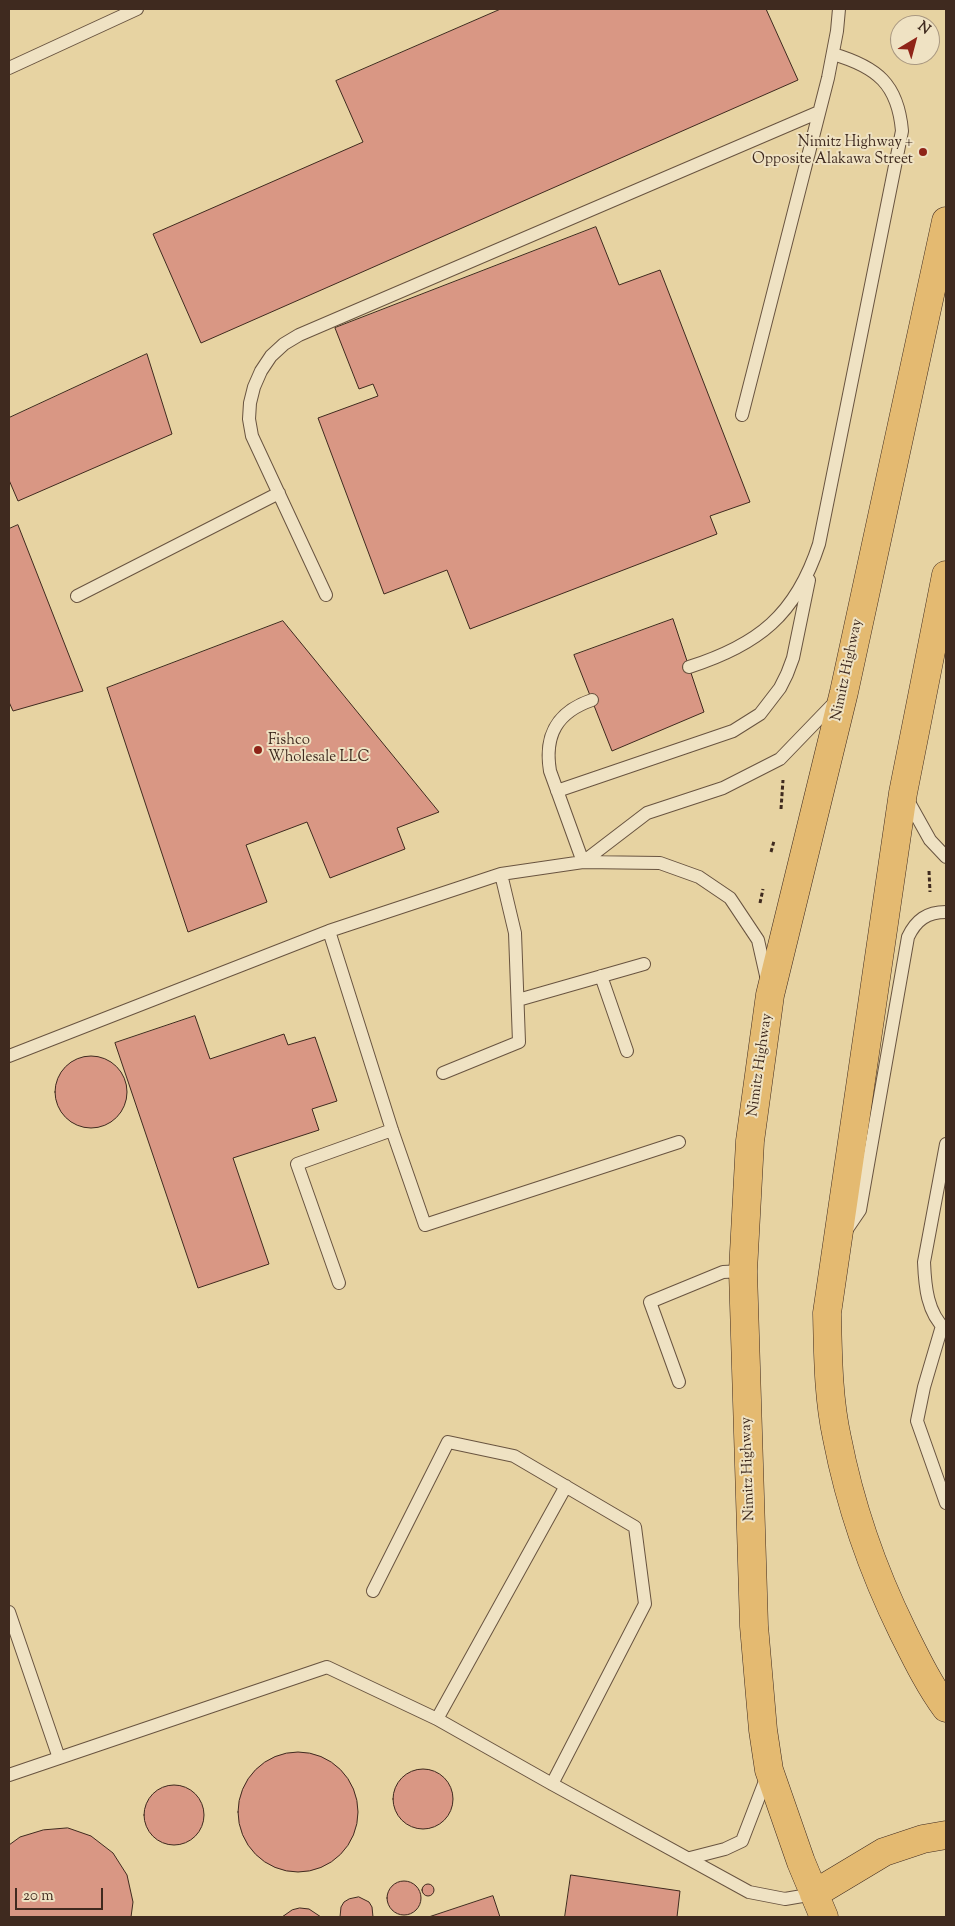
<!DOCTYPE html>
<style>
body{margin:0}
#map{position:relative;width:955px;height:1926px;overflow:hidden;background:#e7d3a2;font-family:"Sorts Mill Goudy",serif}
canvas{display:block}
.frame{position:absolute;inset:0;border:10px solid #3f2a1f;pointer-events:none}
.north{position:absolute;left:890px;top:15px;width:50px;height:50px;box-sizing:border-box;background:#efe2c3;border:1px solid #a99881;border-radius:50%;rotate:37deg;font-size:14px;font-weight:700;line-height:20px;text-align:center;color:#3f2a1f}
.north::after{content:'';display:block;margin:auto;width:18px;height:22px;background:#8f2418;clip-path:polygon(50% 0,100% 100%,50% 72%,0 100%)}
.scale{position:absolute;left:15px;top:1888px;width:88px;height:22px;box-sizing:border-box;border:2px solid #3f2a1f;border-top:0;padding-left:6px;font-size:15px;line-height:18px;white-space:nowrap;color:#3f2a1f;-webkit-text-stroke:4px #efe2c3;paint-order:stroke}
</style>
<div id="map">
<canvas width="955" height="1926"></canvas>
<div class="frame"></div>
<div class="north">N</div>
<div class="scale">20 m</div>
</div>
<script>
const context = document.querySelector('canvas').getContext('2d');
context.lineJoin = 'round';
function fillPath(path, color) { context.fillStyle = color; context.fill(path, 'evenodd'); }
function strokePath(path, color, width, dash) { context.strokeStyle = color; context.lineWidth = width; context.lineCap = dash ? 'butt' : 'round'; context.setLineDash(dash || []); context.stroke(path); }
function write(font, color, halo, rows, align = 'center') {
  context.font = font + ' "Sorts Mill Goudy",serif'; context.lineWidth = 4; context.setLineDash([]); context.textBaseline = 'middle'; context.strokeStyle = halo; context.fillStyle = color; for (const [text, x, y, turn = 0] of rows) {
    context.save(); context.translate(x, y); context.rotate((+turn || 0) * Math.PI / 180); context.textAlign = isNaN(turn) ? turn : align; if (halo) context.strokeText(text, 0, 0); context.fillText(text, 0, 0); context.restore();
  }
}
const building = new Path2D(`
 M501,9h265l32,71 -597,263 -48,-109 210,-92 -27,-61z
 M596,227l23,58 41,-15 90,232 -40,14 7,18 -247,95 -23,-59 -63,24 -66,-176 60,-22 -5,-12 -14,5 -24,-61z
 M147,354l25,80 -154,67 -9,-21v-62z
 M18,525l65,166 -70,20 -4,-9v-173z
 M673,619l31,93 -92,39 -38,-96z
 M283,621l156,191 -42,16 8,21 -75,29 -23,-56 -61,23 21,57 -79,30 -81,-244z
 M195,1016l15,43 74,-25 4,11 27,-8 22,64 -25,8 7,21 -86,28 36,106 -71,24 -83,-245z
 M55 1092a36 36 0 1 1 72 0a36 36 0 1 1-72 0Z
 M238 1812a60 60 0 1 1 120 0a60 60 0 1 1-120 0Z
 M393 1799a30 30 0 1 1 60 0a30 30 0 1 1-60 0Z
 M144 1815a30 30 0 1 1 60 0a30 30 0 1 1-60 0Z
 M68,1828l23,8 22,17 14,22 6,27 -2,15h-122v-72l11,-8 23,-7z
 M571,1875l109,16 -3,26h-112z
 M387 1898a17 17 0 1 1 34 0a17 17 0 1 1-34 0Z
 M422 1890a6 6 0 1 1 12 0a6 6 0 1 1-12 0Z
 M493,1896l7,21h-71z
 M359,1897l10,5 3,5 1,10h-33l1,-10 3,-5 5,-3z
 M300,1908l9,1 12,8h-39l10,-7z`);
fillPath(building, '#d99784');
strokePath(building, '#3f2a1f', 1);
const service = new Path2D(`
 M9,68l128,-59
 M742,415l86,-337 9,-47 2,-22
 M326,595l-74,-159 -3,-17 1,-16 4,-16 7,-16 10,-15 13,-12 15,-9 520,-223
 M77,596l202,-103
 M689,667c69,-22 107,-52 130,-123l83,-413c-4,-47 -25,-64 -69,-77
 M557,791l176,-60 27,-17 20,-26 7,-14 6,-16 16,-78
 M906,797l24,43 16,17
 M583,862l64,-49 76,-25 57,-29 56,-58
 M583,862l-33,-91c-6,-36 7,-59 42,-71
 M329,931l63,199 33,95 254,-83
 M601,976l26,75
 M518,1000l126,-36
 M9,1056l320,-125 172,-57 82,-12 77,1 39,14 31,21 28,42 9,40
 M443,1073l76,-31 -4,-109 -14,-59
 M946,1144l-22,118c1,24 3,51 22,68
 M845,1232l15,-22 48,-273c8,-17 19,-25 38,-25
 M339,1283l-42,-119 95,-34
 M942,1326l-18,61 -7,34 29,82
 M679,1382l-29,-80 73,-30 20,-1
 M373,1591l75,-149 66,14 121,71 10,77 -93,180
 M9,1612l50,146
 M437,1719l129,-233
 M9,1775l318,-108 110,52 115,65 197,108 36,7 29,-5
 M690,1858l35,-9 17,-8 25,-65`);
const primary = new Path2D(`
 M946,575l-43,218 -76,520c1,41 1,84 10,125 13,67 36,133 66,194 13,26 26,53 43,76
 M814,1894l70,-42 39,-13 23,-4
 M824,1917l-23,-55 -32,-92 -6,-40 -9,-104 -11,-355 7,-130 20,-146 74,-303 102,-471`);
strokePath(service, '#695440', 14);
strokePath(primary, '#3f2a1f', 29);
strokePath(new Path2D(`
 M781,809l2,-29
 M771,852l3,-11
 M929,871l1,21
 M760,903l3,-14`), '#3f2a1f', 3, [4, 2.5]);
strokePath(service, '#efe2c3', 12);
strokePath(primary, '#e4ba71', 28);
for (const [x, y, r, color] of [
 [923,152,5,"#8f2418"],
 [258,750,5,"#8f2418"]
]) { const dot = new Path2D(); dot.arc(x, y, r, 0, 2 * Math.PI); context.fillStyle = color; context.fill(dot); strokePath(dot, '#efe2c3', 2); }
write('15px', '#3f2a1f', '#efe2c3', [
 ["Nimitz Highway +",913,143],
 ["Opposite Alakawa Street",913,160],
 ["Fishco",268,741,"left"],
 ["Wholesale LLC",268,758,"left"]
], 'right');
write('15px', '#3f2a1f', '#efe2c3', [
 ["Nimitz Highway",848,670,-78],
 ["Nimitz Highway",761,1065,-82],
 ["Nimitz Highway",749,1469,-92]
]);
</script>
